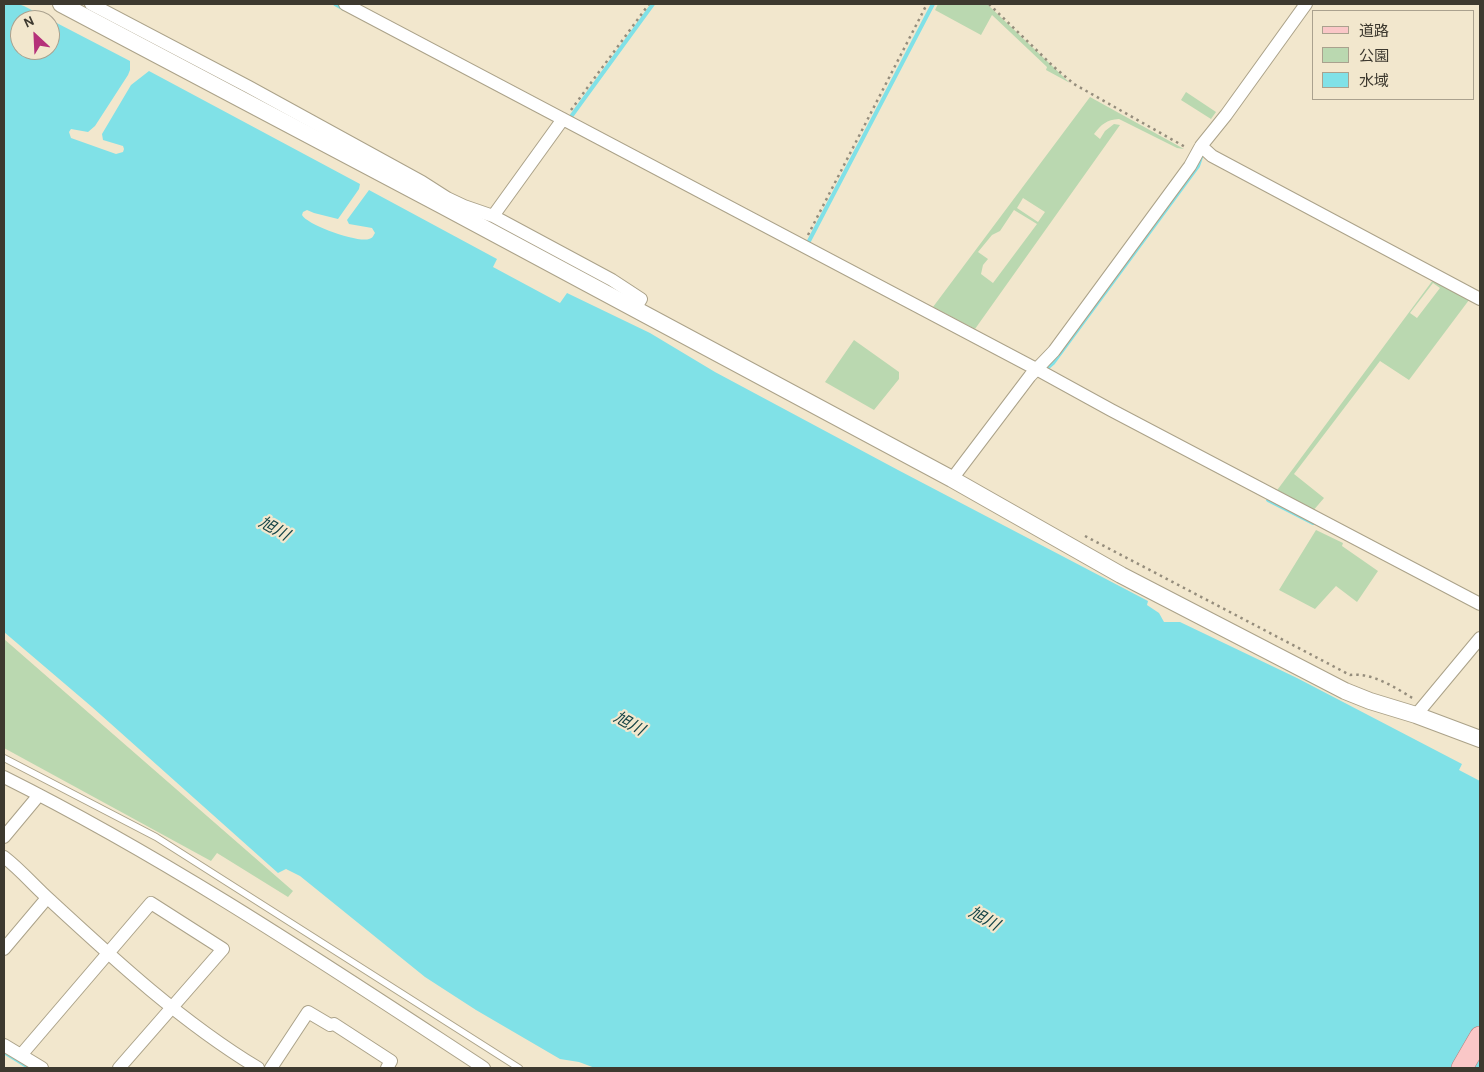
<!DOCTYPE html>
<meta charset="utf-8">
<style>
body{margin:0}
#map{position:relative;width:1484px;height:1072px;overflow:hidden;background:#f2e7cd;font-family:Karla,"Noto Sans JP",sans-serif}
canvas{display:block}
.frame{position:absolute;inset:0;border:5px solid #3d392f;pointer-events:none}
.legend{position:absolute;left:1312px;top:10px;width:162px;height:90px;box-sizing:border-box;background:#f2e7cd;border:1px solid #aaa18e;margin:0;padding:6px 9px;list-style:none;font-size:15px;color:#3d392f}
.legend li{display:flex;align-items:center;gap:10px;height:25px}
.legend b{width:25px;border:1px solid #aaa18e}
.north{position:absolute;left:10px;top:10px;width:50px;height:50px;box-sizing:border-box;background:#f2e7cd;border:1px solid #aaa18e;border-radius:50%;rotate:335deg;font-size:14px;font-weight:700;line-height:20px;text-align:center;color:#3d392f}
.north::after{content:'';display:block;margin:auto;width:18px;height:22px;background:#b53179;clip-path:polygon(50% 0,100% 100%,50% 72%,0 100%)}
</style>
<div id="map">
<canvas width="1484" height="1072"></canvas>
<div class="frame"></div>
<ul class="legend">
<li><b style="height:6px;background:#fac7c7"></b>道路</li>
<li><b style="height:14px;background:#bad8b0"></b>公園</li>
<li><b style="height:14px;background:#80e1e7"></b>水域</li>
</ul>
<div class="north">N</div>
</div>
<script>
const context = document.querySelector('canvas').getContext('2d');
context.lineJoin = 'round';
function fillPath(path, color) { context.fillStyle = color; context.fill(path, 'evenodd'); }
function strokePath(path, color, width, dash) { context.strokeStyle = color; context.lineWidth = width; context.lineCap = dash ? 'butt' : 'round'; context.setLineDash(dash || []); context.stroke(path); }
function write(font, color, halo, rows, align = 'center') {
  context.font = font + ' Karla,"Noto Sans JP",sans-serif'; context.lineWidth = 4.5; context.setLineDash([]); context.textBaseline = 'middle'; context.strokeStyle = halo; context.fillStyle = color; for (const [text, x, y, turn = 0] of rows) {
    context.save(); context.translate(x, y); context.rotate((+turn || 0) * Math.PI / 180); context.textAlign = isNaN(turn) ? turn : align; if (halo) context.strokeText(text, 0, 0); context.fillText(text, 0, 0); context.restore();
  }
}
fillPath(new Path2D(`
 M938,4h49l83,79 -24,-13 1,-3 -55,-52 -11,20 -46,-25z
 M1186,92l30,20 -5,7 -30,-19z
 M1090,97l94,52 -7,-1 -58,-29c-13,1 -17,5 -25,15l6,5 5,-8 9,-7 6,1 -145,204 -42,-22zM1023,198l22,14 -7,10 -21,-14zM1014,210l23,14 -44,59 -12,-9 2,-9 5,-6 -10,-7 14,-17 8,-4z
 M1433,280l36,20 -60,80 -29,-19 -86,113 30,24 -12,14 -37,-19zM1433,283l7,5 -23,30 -7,-5z
 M854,340l45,32v7l-25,31 -49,-28z
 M1316,530l27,13 -1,3 36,25 -21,31 -21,-16 -21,23 -36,-19z
 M4,639l289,252 -5,6 -71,-44 -6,8 -207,-113z`), '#bad8b0');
fillPath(new Path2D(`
 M4,4h14l6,2 106,55v9l-2,5 -33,51 -7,6 -17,-3 -2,3 2,6 45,16 7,-2 1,-3 -1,-3 -20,-6 -1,-6 29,-49 18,-14 211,113 -1,5 -21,30 -24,-6 -7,-3 -4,2 -1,3c5,10 56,28 67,24 4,-1 4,-3 6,-6l-3,-5 -23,-4 -2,-4 22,-30 128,69 -4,8 67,36 7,-10 83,40 65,39 183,98 250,131 -1,4 12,8 5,9h16l117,56 165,86 -3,6 21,11v287h-885l-16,-6 -19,-3 -84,-49 -51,-33 -125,-101 -14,-7 -8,4 -186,-166 -88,-75zM20,20h30v30h-30z`), '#80e1e7');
strokePath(new Path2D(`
 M335,4l9,5
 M570,118l83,-114
 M809,241l124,-237
 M1045,370l8,-7 145,-197 3,-9
 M1268,500l45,23
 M4,1052l26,16`), '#80e1e7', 4);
const service = new Path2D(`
 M4,758l152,79 363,231`);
const minor = new Path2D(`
 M91,4l158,83 173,95 25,16
 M345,4l695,367 71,39 369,194
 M1201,146l11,10 268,143
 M443,206l4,-8 17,8 29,10 119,64 29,19 -6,10
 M493,216l70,-97
 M952,479l78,-103 24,-25 136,-185 11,-20 25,-31 80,-111
 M1416,715l64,-77
 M4,777c168,84 324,189 480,291
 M4,837l35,-42
 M4,857c17,13 31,30 47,44 65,60 131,121 207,167
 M4,949l43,-51
 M4,1045l38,23
 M21,1055l130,-152 72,46 -104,119
 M271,1068l37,-56 22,13 4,-1 57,37 -4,7`);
const tertiary = new Path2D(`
 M61,4l382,202 509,273 169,96 224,116 25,10 46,14 64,24`);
const primary = new Path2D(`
 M1462,1068l18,-31`);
strokePath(service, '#aba289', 8);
strokePath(minor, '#aba289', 14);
strokePath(tertiary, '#aba289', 18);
strokePath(primary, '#b67d7a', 22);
strokePath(new Path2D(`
 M989,4l65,63 20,17 113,64
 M571,110l78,-106
 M808,235l119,-231
 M1085,536l265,139c22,-3 46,13 64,24`), '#958d7c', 2.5, [2.5, 4]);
strokePath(service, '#fff', 6);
strokePath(minor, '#fff', 12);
strokePath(tertiary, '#fff', 16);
strokePath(primary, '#fac7c7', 21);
write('italic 16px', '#154346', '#f2e7cd', [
 ["旭川",274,529,29],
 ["旭川",629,724,29],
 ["旭川",984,919,29]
]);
</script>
